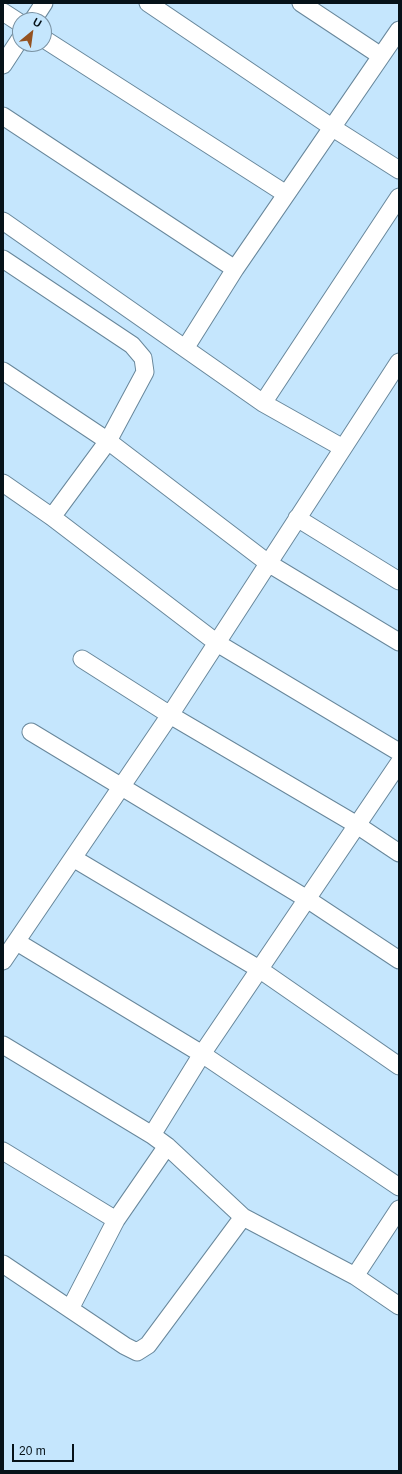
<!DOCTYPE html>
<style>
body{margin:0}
#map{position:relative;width:402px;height:1474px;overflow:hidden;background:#c5e6fd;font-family:Helvetica,sans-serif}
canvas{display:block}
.frame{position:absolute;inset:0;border:4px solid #061219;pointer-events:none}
.north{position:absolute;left:12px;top:12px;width:40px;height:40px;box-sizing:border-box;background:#c5e6fd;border:1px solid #7991a2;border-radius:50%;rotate:29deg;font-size:11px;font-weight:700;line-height:16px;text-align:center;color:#061219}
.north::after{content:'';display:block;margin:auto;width:14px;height:18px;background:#945221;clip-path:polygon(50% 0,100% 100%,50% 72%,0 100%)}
.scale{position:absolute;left:12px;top:1444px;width:62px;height:18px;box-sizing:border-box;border:2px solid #061219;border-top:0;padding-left:5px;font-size:12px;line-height:14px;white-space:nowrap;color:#061219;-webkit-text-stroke:3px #c5e6fd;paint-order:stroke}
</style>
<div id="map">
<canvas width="402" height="1474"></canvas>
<div class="frame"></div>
<div class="north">U</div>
<div class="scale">20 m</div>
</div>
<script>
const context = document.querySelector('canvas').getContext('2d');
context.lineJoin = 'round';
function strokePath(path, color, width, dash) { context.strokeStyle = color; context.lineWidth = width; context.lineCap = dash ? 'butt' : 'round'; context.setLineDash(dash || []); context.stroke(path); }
const minor = new Path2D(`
 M148,3l185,125 66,42
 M301,3l80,53
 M3,12l17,11
 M33,20l11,-17
 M44,39l242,155
 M3,65l17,-26
 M3,116l232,153
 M3,221l260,182 80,45
 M3,259l129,86 11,13 2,14 -37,69 -56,76
 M186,347l49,-78 164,-239
 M3,371l105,70 160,122 131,79
 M263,403l136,-206
 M3,483l49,34 165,126 182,109
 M297,518l102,63
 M82,659l88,56 187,110 42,28
 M31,732l276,167 92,61
 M73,858l186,111 140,97
 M17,942l185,112 197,133
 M3,961l167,-246 229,-353
 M3,1045l149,90 15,11 76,71 112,59 44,30
 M152,1135l50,-81 197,-291
 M3,1151l113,69
 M3,1264l122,82 12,6 11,-7 95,-128
 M355,1276l44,-67
 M70,1309l46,-89 51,-74`);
strokePath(minor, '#68879b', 19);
strokePath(minor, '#fff', 17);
</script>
